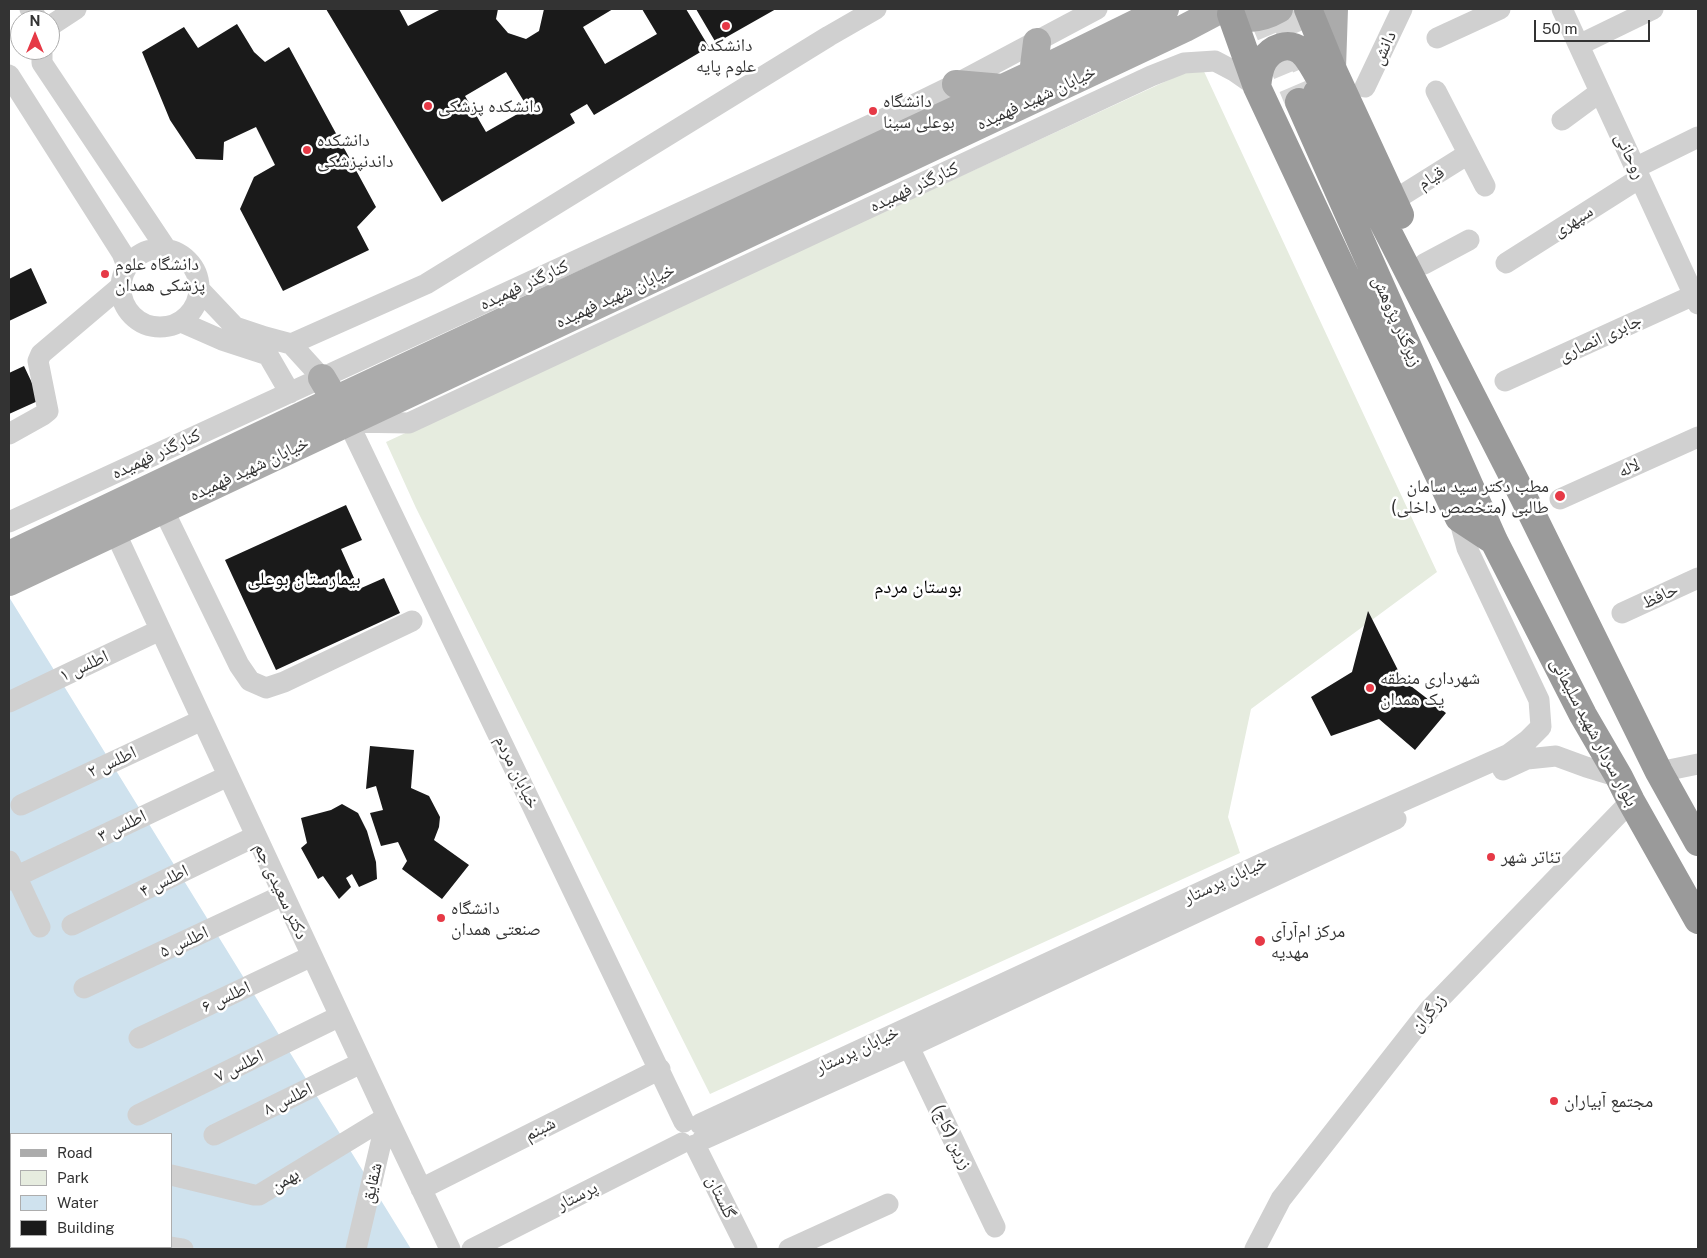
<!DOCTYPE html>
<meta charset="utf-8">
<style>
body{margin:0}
#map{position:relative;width:1707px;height:1258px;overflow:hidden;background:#fff;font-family:"Public Sans",sans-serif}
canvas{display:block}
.frame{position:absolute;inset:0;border:10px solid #333;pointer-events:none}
.legend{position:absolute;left:10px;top:1133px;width:162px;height:115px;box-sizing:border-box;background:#fff;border:1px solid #adadad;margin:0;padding:6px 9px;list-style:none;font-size:15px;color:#333}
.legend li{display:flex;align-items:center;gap:10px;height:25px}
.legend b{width:25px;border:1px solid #adadad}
.north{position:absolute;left:10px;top:10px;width:50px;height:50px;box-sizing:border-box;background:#fff;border:1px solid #adadad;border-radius:50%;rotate:0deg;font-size:14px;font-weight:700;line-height:20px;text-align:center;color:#333}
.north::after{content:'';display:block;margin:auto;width:18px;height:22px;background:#e63946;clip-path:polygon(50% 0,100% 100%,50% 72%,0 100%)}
.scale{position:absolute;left:1534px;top:20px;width:116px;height:22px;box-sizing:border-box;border:2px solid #333;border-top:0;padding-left:6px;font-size:15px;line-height:18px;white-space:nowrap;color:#333;-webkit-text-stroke:4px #fff;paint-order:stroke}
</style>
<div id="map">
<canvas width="1707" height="1258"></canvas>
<div class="frame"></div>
<ul class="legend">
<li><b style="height:6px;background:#ababab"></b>Road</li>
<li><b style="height:14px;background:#e6ecdf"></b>Park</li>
<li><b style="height:14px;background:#cfe2ee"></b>Water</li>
<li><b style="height:14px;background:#1a1a1a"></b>Building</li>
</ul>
<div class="north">N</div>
<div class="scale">50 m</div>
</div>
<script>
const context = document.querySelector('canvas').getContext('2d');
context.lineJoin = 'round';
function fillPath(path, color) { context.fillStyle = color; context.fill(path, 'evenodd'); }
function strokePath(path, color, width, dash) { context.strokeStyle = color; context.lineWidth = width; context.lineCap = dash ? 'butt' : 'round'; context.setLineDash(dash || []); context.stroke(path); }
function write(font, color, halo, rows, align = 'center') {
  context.font = font + ' "Public Sans","Noto Naskh Arabic",sans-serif'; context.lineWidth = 5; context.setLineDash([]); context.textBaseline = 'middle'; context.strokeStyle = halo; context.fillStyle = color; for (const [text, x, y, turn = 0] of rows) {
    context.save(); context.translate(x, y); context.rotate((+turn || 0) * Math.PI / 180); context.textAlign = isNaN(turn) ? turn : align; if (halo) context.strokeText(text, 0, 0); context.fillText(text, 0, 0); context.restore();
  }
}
fillPath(new Path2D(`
 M1201,65l236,507 -186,137 -23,108 12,36 -530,241 -294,-586 -30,-66z`), '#e6ecdf');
fillPath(new Path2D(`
 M9,597l402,652h-402zM11,1134h160v113h-160z`), '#cfe2ee');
fillPath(new Path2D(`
 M326,9h73l9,17 33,-17h57l-2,10 12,14 18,6 13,-8 5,-22h69l-30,18 22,37 52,-30 -15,-25h44l23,38 -115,68 -7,-11 -17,10 5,9 -133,79zM506,72l22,36 -42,24 -21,-36z
 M696,9h80l-60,34z
 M237,24l17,28 11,10 24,-15 87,160 -19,20 12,23 -86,41 -43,-82 14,-32 21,-12 -19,-38 -32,15 -1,18 -27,-1 -26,-39 -28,-68 42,-25 14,21z
 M31,268l16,35 -38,18v-42z
 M24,366l16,34 -31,14v-41z
 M346,505l16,35 -21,9 18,40 25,-11 16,35 -124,57 -51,-110z
 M1368,611l35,69 43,33 -31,37 -36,-31 -48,17 -20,-39 41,-25z
 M370,746l44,4 -3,38 18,8 11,21 -1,10 -5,13 35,25 -27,34 -40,-30 5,-8 -9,-19 -17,4 -11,-33 13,-3 -7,-24 -10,3z
 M342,804l16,9 9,18 9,31 1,17 -18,8 -7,-13 -6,4 5,9 -12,12 -16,-23 -5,3 -17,-31 6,-5 -6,-25 30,-8z`), '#1a1a1a');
strokePath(new Path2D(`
 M1260,9l39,93
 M1281,9l25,58`), '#d6d6d6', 28, [28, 14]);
strokePath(new Path2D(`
 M30,9l8,11
 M1562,9l136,295
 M50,26l26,-17
 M1437,38l63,-29
 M1579,45l74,-36
 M42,50v13l125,187
 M9,75l113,178 5,13
 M1365,87l37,-78
 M1436,91l49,95
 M1562,120l38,-28
 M1635,168l63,-31
 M1393,201l75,-47
 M121 288a39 39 0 1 1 78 0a39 39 0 1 1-78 0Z
 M1506,263l134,-85
 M1424,264l45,-24
 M199,289l36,38 30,10 26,7 31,34
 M181,322l41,18 46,15 22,38
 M291,344l135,-60 403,-248 47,-27
 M1505,381l189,-86
 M9,434l34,-19 5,-4 -10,-50 3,-7 79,-67
 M1560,499l138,-62
 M163,509l76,156 11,16 16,7 18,-6 128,-61
 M9,522l898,-414 49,-24 141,-75
 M115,532l272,585 63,132
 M1622,613l76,-35
 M9,702l151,-72
 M1503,770l24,-11 29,-3 30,11 33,10
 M1659,772l39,-8
 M21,805l181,-85
 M9,861l31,66
 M9,880l219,-104
 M72,925l184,-89
 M84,988l199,-93
 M139,1038l173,-82
 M909,1047l86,180
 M138,1115l202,-99
 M684,1122l-336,-700 61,1 742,-347 33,-13 31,-2 19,10 23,16
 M700,1124l572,-265 237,-105 19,-14 13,-13 -2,-27 -72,-152 -8,-30
 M214,1135l147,-72
 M702,1140l207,-93 487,-228
 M695,1145l52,104
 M171,1175l83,20h5l128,-78
 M421,1189l239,-120
 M9,1236l2,-2
 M171,1247l12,2
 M112,1249l1,-2
 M356,1249l31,-132
 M472,1249l210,-106
 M789,1249l99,-45
 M1255,1249l26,-50 149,-190 201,-208`), '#d0d0d0', 21);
strokePath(new Path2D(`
 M1332,68l2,-59
 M1033,74l4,-32
 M956,84l47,4
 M322,378l13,22
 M9,555l326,-155 698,-326 132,-65
 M9,582l1176,-554 36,-19c19,13 39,11 58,0`), '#ababab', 28);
strokePath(new Path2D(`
 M1308,9l24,59 68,147
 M1231,14l26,73 202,431 35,23
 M1257,87c1,-9 2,-19 7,-27 8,-12 24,-19 37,-9 10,8 19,29 26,40
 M1317,93l207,405 135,274 39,70
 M1299,102l195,439 89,174 36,62 12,24 67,119`), '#9a9a9a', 28);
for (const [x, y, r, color] of [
 [726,26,5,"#e63946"],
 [428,106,5,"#e63946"],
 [873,111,5,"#e63946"],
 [307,150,5,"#e63946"],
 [105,274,5,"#e63946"],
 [1560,496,6,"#e63946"],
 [1370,688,5,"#e63946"],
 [1491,857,5,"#e63946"],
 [441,918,5,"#e63946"],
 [1260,941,6,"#e63946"],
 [1554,1101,5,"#e63946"]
]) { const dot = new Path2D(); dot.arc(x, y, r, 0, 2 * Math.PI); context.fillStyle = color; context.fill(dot); strokePath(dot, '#fff', 2); }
write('18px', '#333', '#fff', [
 ["دانشکده",726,45,"center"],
 ["علوم پایه",726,66,"center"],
 ["دانشگاه",883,101],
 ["بوعلی سینا",883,122],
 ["دانشکده پزشکی",438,106],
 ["دانشکده",317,140],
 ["داندنپزشکی",317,161],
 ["دانشگاه علوم",115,264],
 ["پزشکی همدان",115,285],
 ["مطب دکتر سید سامان",1549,486,"right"],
 ["طالبی (متخصص داخلی)",1549,507,"right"],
 ["شهرداری منطقه",1380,678],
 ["یک همدان",1380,699],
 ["تئاتر شهر",1501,857],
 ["دانشگاه",451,908],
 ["صنعتی همدان",451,929],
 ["مرکز ام‌آر‌آی",1271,931],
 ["مهدیه",1271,952],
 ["مجتمع آبیاران",1564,1101]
], 'left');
write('18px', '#333', '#fff', [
 ["دانش",1384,48,-65],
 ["خیابان شهید فهمیده",1036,98,-25],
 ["روحانی",1630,156,65],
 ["قیام",1431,178,-32],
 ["کنارگذر فهمیده",914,187,-25],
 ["سپهری",1573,221,-32],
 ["کنارگذر فهمیده",524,285,-25],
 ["خیابان شهید فهمیده",615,296,-25],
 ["زیرگذر پژوهش",1397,321,66],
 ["جابری انصاری",1600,338,-25],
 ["کنارگذر فهمیده",156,454,-25],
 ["لاله",1629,468,-24],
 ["خیابان شهید فهمیده",249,469,-25],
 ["حافظ",1660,596,-25],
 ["اطلس ۱",84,666,-25],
 ["بلوار سردار شهید سلیمانی",1594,732,62],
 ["اطلس ۲",112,762,-25],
 ["خیابان مردم",517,772,64],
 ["اطلس ۳",122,826,-26],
 ["خیابان پرستار",1225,880,-25],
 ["اطلس ۴",164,881,-26],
 ["دکتر سعیدی جم",281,891,65],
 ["اطلس ۵",184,942,-25],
 ["اطلس ۶",226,997,-25],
 ["زرگران",1428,1013,-49],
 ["خیابان پرستار",857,1050,-25],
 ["اطلس ۷",239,1066,-26],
 ["اطلس ۸",288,1099,-26],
 ["شبنم",540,1129,-27],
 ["زرین (کاج)",952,1137,64],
 ["بهمن",285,1180,-31],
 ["شقایق",372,1183,-77],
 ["پرستار",577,1196,-27],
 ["گلستان",721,1197,64]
]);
write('19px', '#000', '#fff', [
 ["بیمارستان بوعلی",304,579],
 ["بوستان مردم",918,587]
]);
</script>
